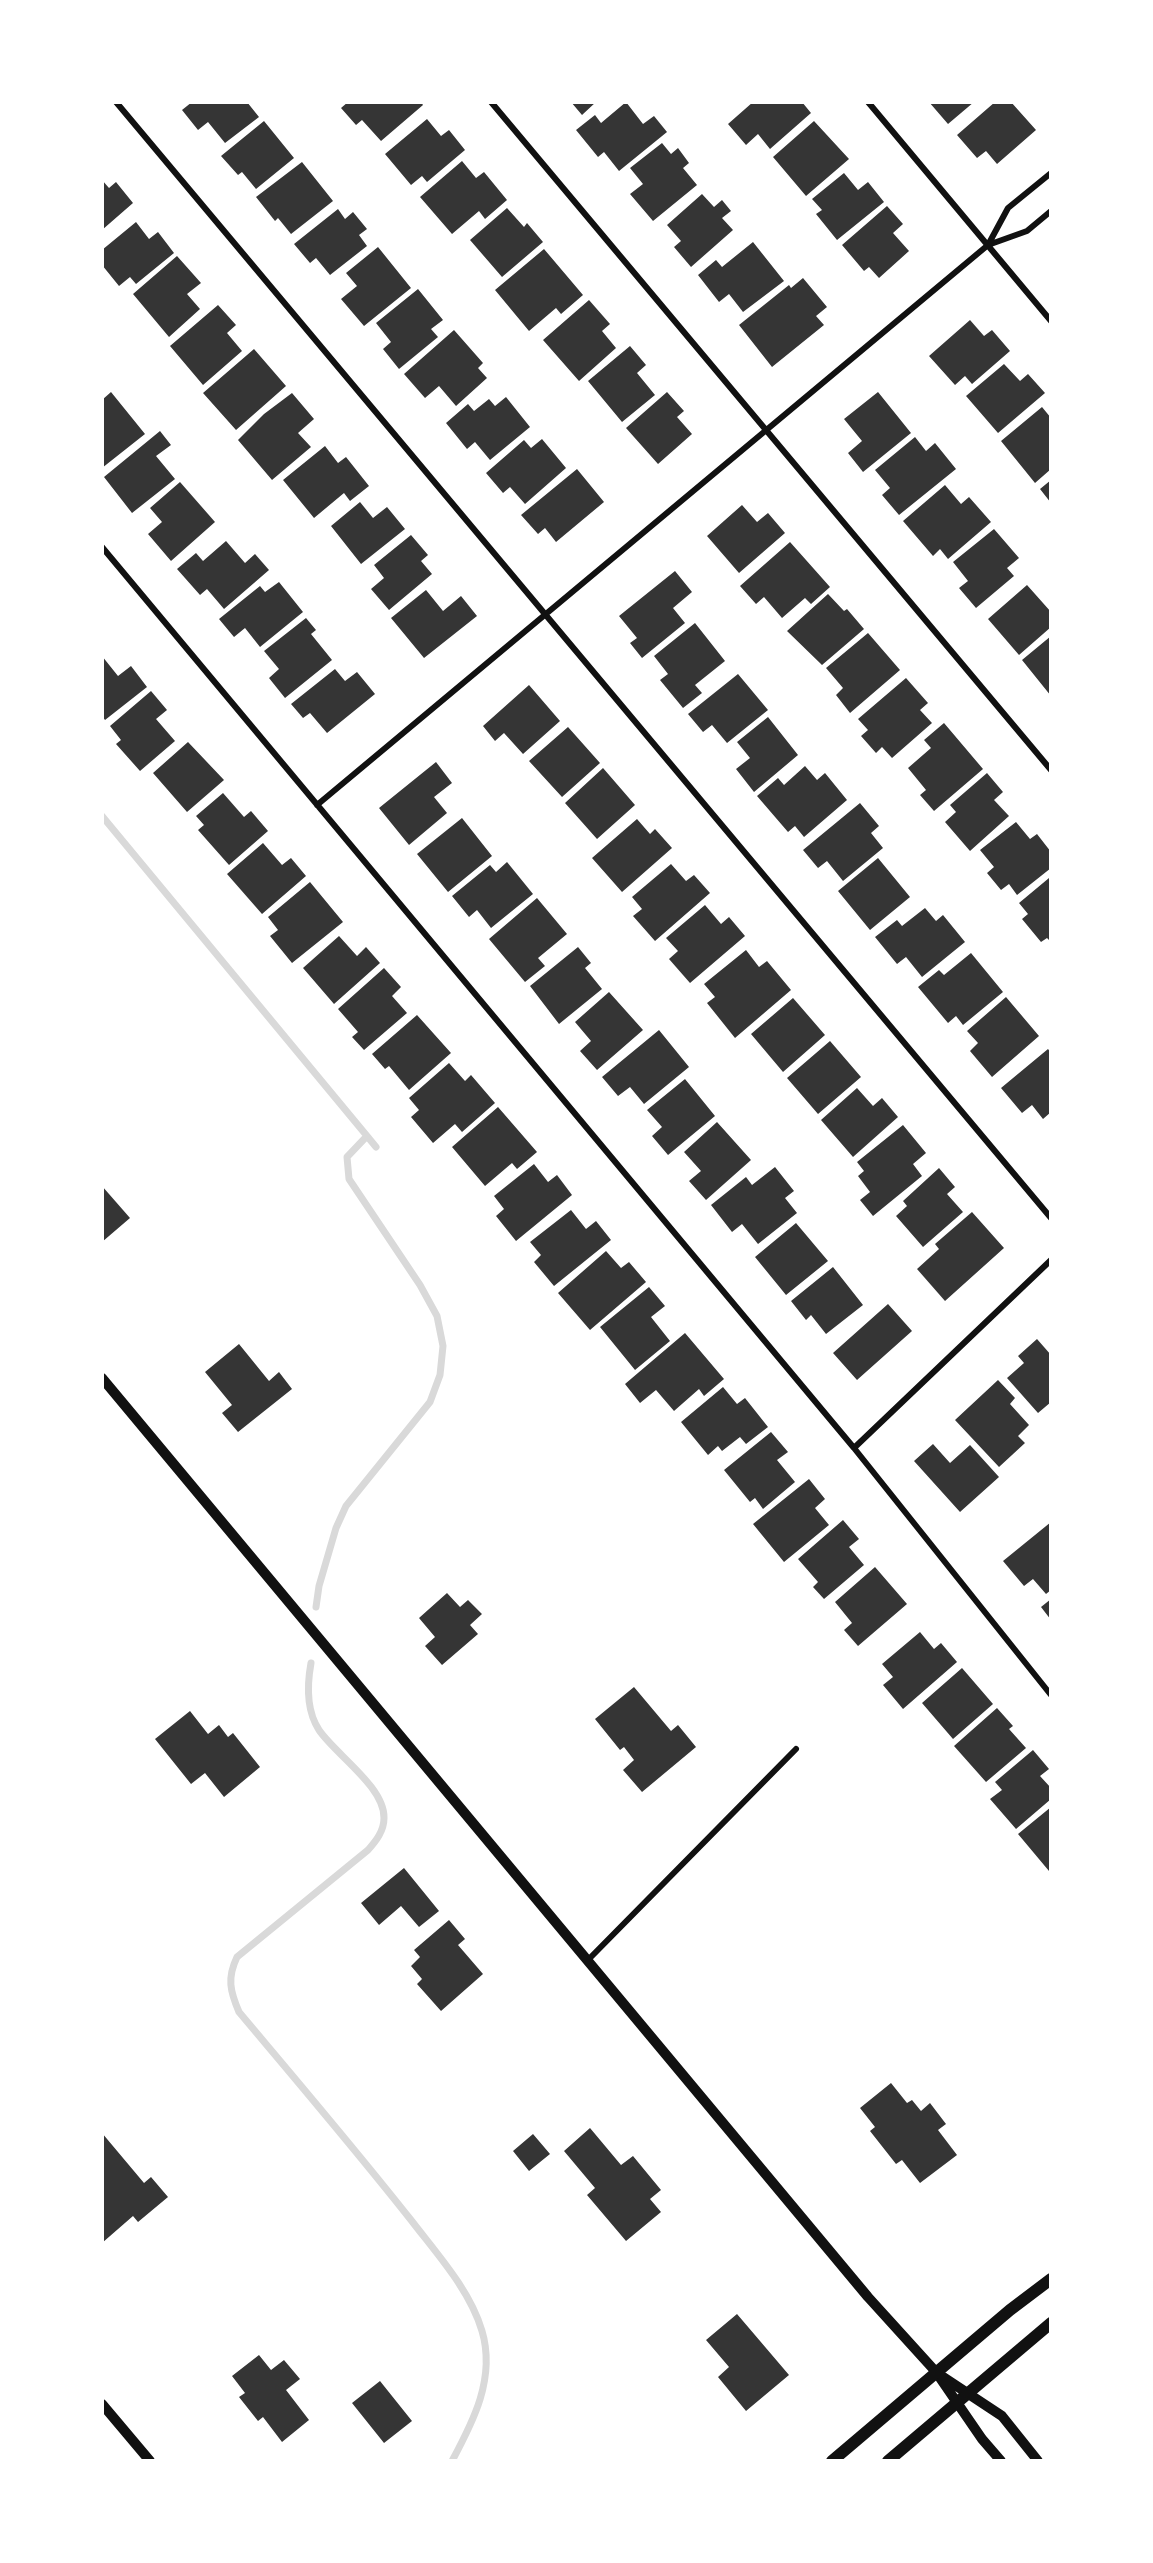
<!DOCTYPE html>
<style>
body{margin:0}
#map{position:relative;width:1153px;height:2563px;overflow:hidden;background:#fff;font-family:"Alegreya Sans",sans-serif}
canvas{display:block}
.frame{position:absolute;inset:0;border:104px solid #fff;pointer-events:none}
</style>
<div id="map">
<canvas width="1153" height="2563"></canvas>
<div class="frame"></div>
</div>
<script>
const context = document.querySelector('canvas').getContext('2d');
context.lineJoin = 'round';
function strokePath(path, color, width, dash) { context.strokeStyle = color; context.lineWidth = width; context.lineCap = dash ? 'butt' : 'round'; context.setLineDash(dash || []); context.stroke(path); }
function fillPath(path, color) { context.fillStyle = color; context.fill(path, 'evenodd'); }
strokePath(new Path2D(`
 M102,816l265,320
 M316,1607l3,-21 17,-58 10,-22 84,-104 10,-27 3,-29 -6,-30 -17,-31 -71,-106 -2,-22 20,-21 9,11
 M311,1663c-4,22 -5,47 8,67 16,24 66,57 65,88 0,13 -8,23 -16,32l-131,107c-10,21 -7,34 2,55 58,69 116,137 172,208 26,34 59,70 71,111 14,47 -9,91 -30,130`), '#d9d9d9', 7);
fillPath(new Path2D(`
 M192,102h55l12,15 -34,26 -17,-21 -10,8 -16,-20z
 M348,102h73l2,3 -42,36 -19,-21 -6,5 -15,-17z
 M571,102h25l-14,13z
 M626,102l17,22 11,-8 13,16 -48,39 -15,-19 -6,5 -22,-27 19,-15 6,8z
 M753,102h49l9,11 -41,36 -12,-15 -12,11 -18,-21z
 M929,102h45l-26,22z
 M995,102h16l25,28 -39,34 -11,-13 -9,7 -20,-23z
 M427,119l14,17 8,-6 16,20 -38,32 -5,-6 -11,9 -26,-31z
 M264,121l30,37 -38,31 -14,-17 -4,3 -17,-19z
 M814,121l35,38 -43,37 -33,-39z
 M662,143l9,11 7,-6 11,15 -6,5 14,17 -44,36 -23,-27 13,-10 -13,-16z
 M462,161l14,17 8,-6 23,28 -22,19 -6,-8 -27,23 -32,-37z
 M302,162l31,39 -42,33 -13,-16 -3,3 -19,-24z
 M844,173l14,17 10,-8 16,20 -47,38 -21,-26 6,-4 -10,-11z
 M102,180l7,8 7,-6 17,21 -31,27z
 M702,194l12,13 8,-7 9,11 -9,7 11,12 -42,37 -17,-20 7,-6 -14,-16z
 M887,206l16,18 -10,9 16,18 -30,27 -10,-11 -5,4 -22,-26z
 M507,208l17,19 3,-4 16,19 -41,35 -32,-37z
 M338,209l7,10 8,-7 14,17 -8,6 8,11 -37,29 -14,-17 -6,5 -16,-19z
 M136,222l13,17 9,-7 16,21 -38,31 -6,-7 -11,9 -17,-21v-15z
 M753,242l31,39 -41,31 -14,-18 -10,8 -21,-27 18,-15 6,7z
 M378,247l33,41 -47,38 -23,-27 16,-13 -11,-13z
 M544,249l39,46 -22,19 -5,-6 -27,23 -34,-41z
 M177,256l24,27 -14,11 13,15 -31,28 -36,-43z
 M803,278l24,29 -11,9 8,9 -52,42 -33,-42 50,-40 2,3z
 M418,289l25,31 -12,9 7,8 -39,32 -16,-20 8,-7 -15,-19z
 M589,300l21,24 -8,7 14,17 -37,33 -36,-41z
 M218,305l18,20 -9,8 15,18 -39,34 -33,-39z
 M970,320l14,16 8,-6 18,21 -38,33 -7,-8 -10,9 -26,-29z
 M454,330l29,33 -5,5 9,10 -31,28 -17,-20 -14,12 -21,-24z
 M630,346l16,19 -9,8 18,22 -33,27 -34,-41z
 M254,349l32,37 -50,44 -33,-37z
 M1004,364l16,17 8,-7 17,19 -47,40 -32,-37z
 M111,392l34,42 -43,34v-68z
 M667,392l17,19 -7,6 15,17 -34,30 -32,-36z
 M878,392l33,41 -48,39 -15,-19 14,-12 -18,-22z
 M292,393l22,26 -16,14 13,14 -39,33 -34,-40 26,-26z
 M506,397l24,30 -40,33 -15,-18 -8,7 -21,-26 22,-19 6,7 15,-12 6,7z
 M1042,407l9,11v51l-16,14 -34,-42z
 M160,431l11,14 -15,11 19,23 -43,34 -28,-36z
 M915,437l11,14 9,-8 21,26 -57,46 -17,-20 8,-7 -15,-18z
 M542,439l24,29 -41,36 -15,-17 -7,6 -17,-20 38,-33 7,8z
 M325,446l13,17 8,-6 23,29 -19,15 -6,-8 -30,25 -31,-38z
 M577,469l27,33 -48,40 -11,-14 -7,6 -17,-19z
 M1051,480v23l-11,-14z
 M180,482l35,40 -44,39 -23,-27 14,-12 -12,-14z
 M945,485l16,19 8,-7 22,25 -43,37 -8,-10 -7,7 -30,-35z
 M360,502l13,16 14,-11 18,22 -44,35 -30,-38z
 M742,505l15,17 11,-9 17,20 -46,40 -32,-37z
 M994,529l25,29 -12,10 7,8 -38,32 -17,-20 9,-7 -15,-19z
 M411,535l17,20 -7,6 11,13 -43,36 -18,-21 13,-11 -10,-13z
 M226,541l19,22 10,-9 14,16 -45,39 -17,-20 -7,6 -23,-26 19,-16 7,8z
 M790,542l40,45 -19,17 -6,-6 -23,20 -18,-21 -8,7 -16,-18z
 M675,571l17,21 -19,16 12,15 -43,35 -12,-15 7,-5 -18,-22z
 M279,582l24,30 -43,35 -15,-19 -11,9 -15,-18 41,-33 5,6z
 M1027,585l24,27v15l-32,28 -31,-36z
 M426,590l17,21 18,-15 16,20 -53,42 -33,-40z
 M828,594l16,17 3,-2 17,20 -42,36 -35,-34z
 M306,618l10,12 -5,4 21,26 -47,38 -16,-20 10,-9 -15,-18z
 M695,623l30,38 -30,24 7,8 -19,15 -23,-28 8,-6 -14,-18z
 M868,633l32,37 -50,43 -14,-18 7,-7 -17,-20z
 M1051,636v60l-29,-36z
 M102,656l16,20 13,-10 16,21 -42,33 -3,-4z
 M335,669l10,12 12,-9 18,22 -48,39 -17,-20 -7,5 -12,-14z
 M738,674l30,36 -41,33 -15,-18 -9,7 -15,-18z
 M906,678l22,25 -8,7 12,13 -40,35 -10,-11 -6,6 -15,-17 7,-6 -10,-11z
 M529,685l31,36 -37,33 -19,-21 -9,8 -12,-15z
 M151,691l16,19 -11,9 19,22 -35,30 -24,-27 5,-4 -11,-14z
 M768,717l30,38 -44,37 -18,-23 14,-11 -13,-16z
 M944,723l39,46 -49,42 -14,-16 6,-5 -18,-22 23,-20 -7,-8z
 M568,727l32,36 -38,34 -33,-36z
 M188,742l36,38 -37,32 -34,-39z
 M436,762l16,21 -18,14 13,16 -38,32 -30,-37z
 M805,766l12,14 8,-7 22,27 -43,37 -9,-11 -7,6 -31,-36 21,-18 6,7z
 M603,768l32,37 -38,34 -32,-36z
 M987,773l16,19 -9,8 15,16 -39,35 -25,-29 11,-10 -6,-7z
 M223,793l21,24 7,-6 17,20 -39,34 -31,-35 6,-5 -8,-9z
 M860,803l19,23 -8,7 12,15 -40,33 -16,-20 -9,7 -15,-18z
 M462,818l30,38 -44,36 -31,-38z
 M637,819l13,15 5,-5 17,19 -50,44 -30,-34z
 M1016,822l14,17 7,-5 14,18v16l-34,27 -8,-11 -8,6 -14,-17 7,-6 -14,-17z
 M263,843l19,22 9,-7 15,18 -44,38 -35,-40z
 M878,858l32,39 -40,33 -32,-39z
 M507,862l26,32 -42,34 -14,-18 -8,7 -17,-21 38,-31 6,7z
 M671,864l15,17 8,-6 16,18 -55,48 -22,-25 9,-7 -10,-12z
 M1049,878l2,3v61l-4,-4 -6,4 -19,-23 6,-5 -9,-11z
 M310,882l33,40 -51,41 -22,-27 8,-6 -10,-13z
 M537,898l30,36 -29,24 7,8 -20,16 -36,-43z
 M705,905l16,19 8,-7 16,19 -55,47 -21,-24 9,-8 -12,-13z
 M925,908l11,13 7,-6 22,27 -43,35 -16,-20 -9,7 -22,-27 22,-17 5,6z
 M339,936l18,20 9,-9 14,16 -46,41 -31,-36z
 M578,947l13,16 -6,5 17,21 -43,35 -29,-38z
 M746,950l13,17 8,-6 24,29 -56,48 -28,-35 8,-6 -11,-13z
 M971,953l32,39 -40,33 -7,-9 -8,7 -30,-36 21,-17 5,5z
 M384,968l17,19 -9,9 15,17 -43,37 -12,-13 6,-5 -20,-23z
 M609,992l34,38 -46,40 -17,-19 11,-10 -16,-19z
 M1006,997l33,39 -47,41 -22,-26 8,-8 -11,-12z
 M793,998l32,37 -42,37 -32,-38z
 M417,1015l34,38 -42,37 -20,-24 -4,3 -13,-15z
 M659,1030l30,37 -45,37 -14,-17 -12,9 -16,-19z
 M830,1041l31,36 -43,37 -31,-36z
 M1048,1049l3,4v59l-8,7 -11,-14 -10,8 -21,-25z
 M449,1063l16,18 6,-6 24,28 -33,29 -7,-8 -22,19 -22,-26 8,-7 -10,-12z
 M685,1079l30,37 -47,39 -16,-19 10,-9 -15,-17z
 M857,1088l16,18 9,-8 16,19 -45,40 -32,-37z
 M498,1107l39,45 -20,17 -5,-6 -27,23 -33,-39z
 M717,1122l34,38 -45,40 -17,-19 12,-10 -17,-19z
 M903,1125l23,28 -13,11 9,12 -49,40 -13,-16 10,-8 -12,-16 6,-5 -7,-9z
 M534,1164l14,18 9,-7 15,20 -56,46 -20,-25 8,-7 -10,-13z
 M775,1167l19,24 -9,7 12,15 -39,31 -16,-20 -10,8 -21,-27 35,-28 6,8z
 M939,1168l16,19 -8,7 16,18 -40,35 -27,-31 11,-10 -4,-5z
 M102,1186l28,32 -28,24z
 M571,1210l15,19 10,-8 15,19 -57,46 -20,-24 7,-7 -11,-13z
 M972,1212l32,36 -59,53 -28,-32 22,-20 -4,-5z
 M796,1223l32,38 -42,34 -31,-38z
 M606,1251l15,17 8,-6 17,20 -56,48 -32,-37z
 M833,1267l30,38 -37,29 -15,-19 -5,5 -15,-19z
 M649,1287l16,19 -14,11 19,24 -35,29 -35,-43z
 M888,1304l24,27 -55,49 -24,-27z
 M685,1333l39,46 -20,17 -5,-7 -25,22 -18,-21 -16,13 -15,-19z
 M1037,1339l14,16v47l-13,11 -31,-35 17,-15 -6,-7z
 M239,1344l30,37 10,-9 13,17 -54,43 -16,-19 10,-8 -27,-33z
 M998,1380l17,18 -5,6 19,21 -11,11 7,7 -26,24 -44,-47z
 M723,1387l14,17 8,-6 23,29 -22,17 -6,-7 -18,14 -4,-5 -10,9 -27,-33z
 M771,1432l17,20 -11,8 18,22 -32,27 -8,-11 -5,4 -26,-32z
 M933,1444l17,19 20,-18 29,32 -39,35 -46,-51z
 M809,1479l16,20 -10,9 14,17 -45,37 -31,-38z
 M843,1520l16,19 -10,8 15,18 -40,34 -11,-12 5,-5 -20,-23z
 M1051,1522v68l-5,4 -13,-15 -9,7 -21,-25z
 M875,1567l32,37 -49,42 -14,-16 8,-7 -17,-21z
 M447,1593l13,14 8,-7 14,14 -12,11 8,9 -36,31 -17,-19 10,-9 -16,-19z
 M1051,1599v21l-10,-13z
 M920,1632l14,17 7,-6 16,19 -54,47 -20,-24 10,-8 -11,-13z
 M962,1668l31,36 -40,35 -31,-36z
 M634,1687l37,44 7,-6 18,22 -54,45 -19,-22 11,-10 -10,-13 -4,3 -25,-31z
 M997,1708l16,18 -4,3 17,19 -40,34 -32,-36z
 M190,1711l18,23 11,-9 9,12 5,-4 27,34 -36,30 -19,-24 -14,11 -36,-45z
 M1033,1750l16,19 -9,7 11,12v11l-35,30 -26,-30 12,-9 -7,-8z
 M1051,1807v62l-2,2 -31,-37z
 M404,1868l35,43 -20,16 -18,-21 -22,19 -18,-22z
 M449,1920l16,19 -7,6 25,29 -42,37 -24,-27 5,-5 -11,-13 9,-9 -6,-7z
 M891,2083l16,20 5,-3 9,11 9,-8 16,21 -8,6 19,25 -37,28 -18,-23 -6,4 -26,-33 5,-4 -15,-19z
 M590,2128l31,37 12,-9 28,34 -11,9 11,13 -35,29 -39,-46 8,-7 -31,-37z
 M102,2133l42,50 7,-6 17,20 -30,25 -5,-6 -31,27z
 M533,2134l17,20 -21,17 -16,-20z
 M737,2314l52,61 -43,36 -28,-34 11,-10 -23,-27z
 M259,2355l12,15 13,-10 16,19 -14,11 23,30 -27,22 -19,-25 -5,4 -19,-24 6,-4 -13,-17z
 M380,2381l32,40 -28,22 -32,-40z`), '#353535');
strokePath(new Path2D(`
 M116,102l935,1116
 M491,102l560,668
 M868,102l183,219
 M988,245l20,-37 43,-35
 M102,547l752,901 197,247
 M317,805l671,-560 39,-14 24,-20
 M854,1448l197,-188
 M588,1960l208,-211`), '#111', 6);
strokePath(new Path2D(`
 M102,1378l766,919 68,75 46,67 19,22
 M943,2377l59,39 36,45
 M102,2404l48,57`), '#111', 10);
strokePath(new Path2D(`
 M832,2461l178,-151 41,-31
 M888,2461l163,-138`), '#111', 12);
</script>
